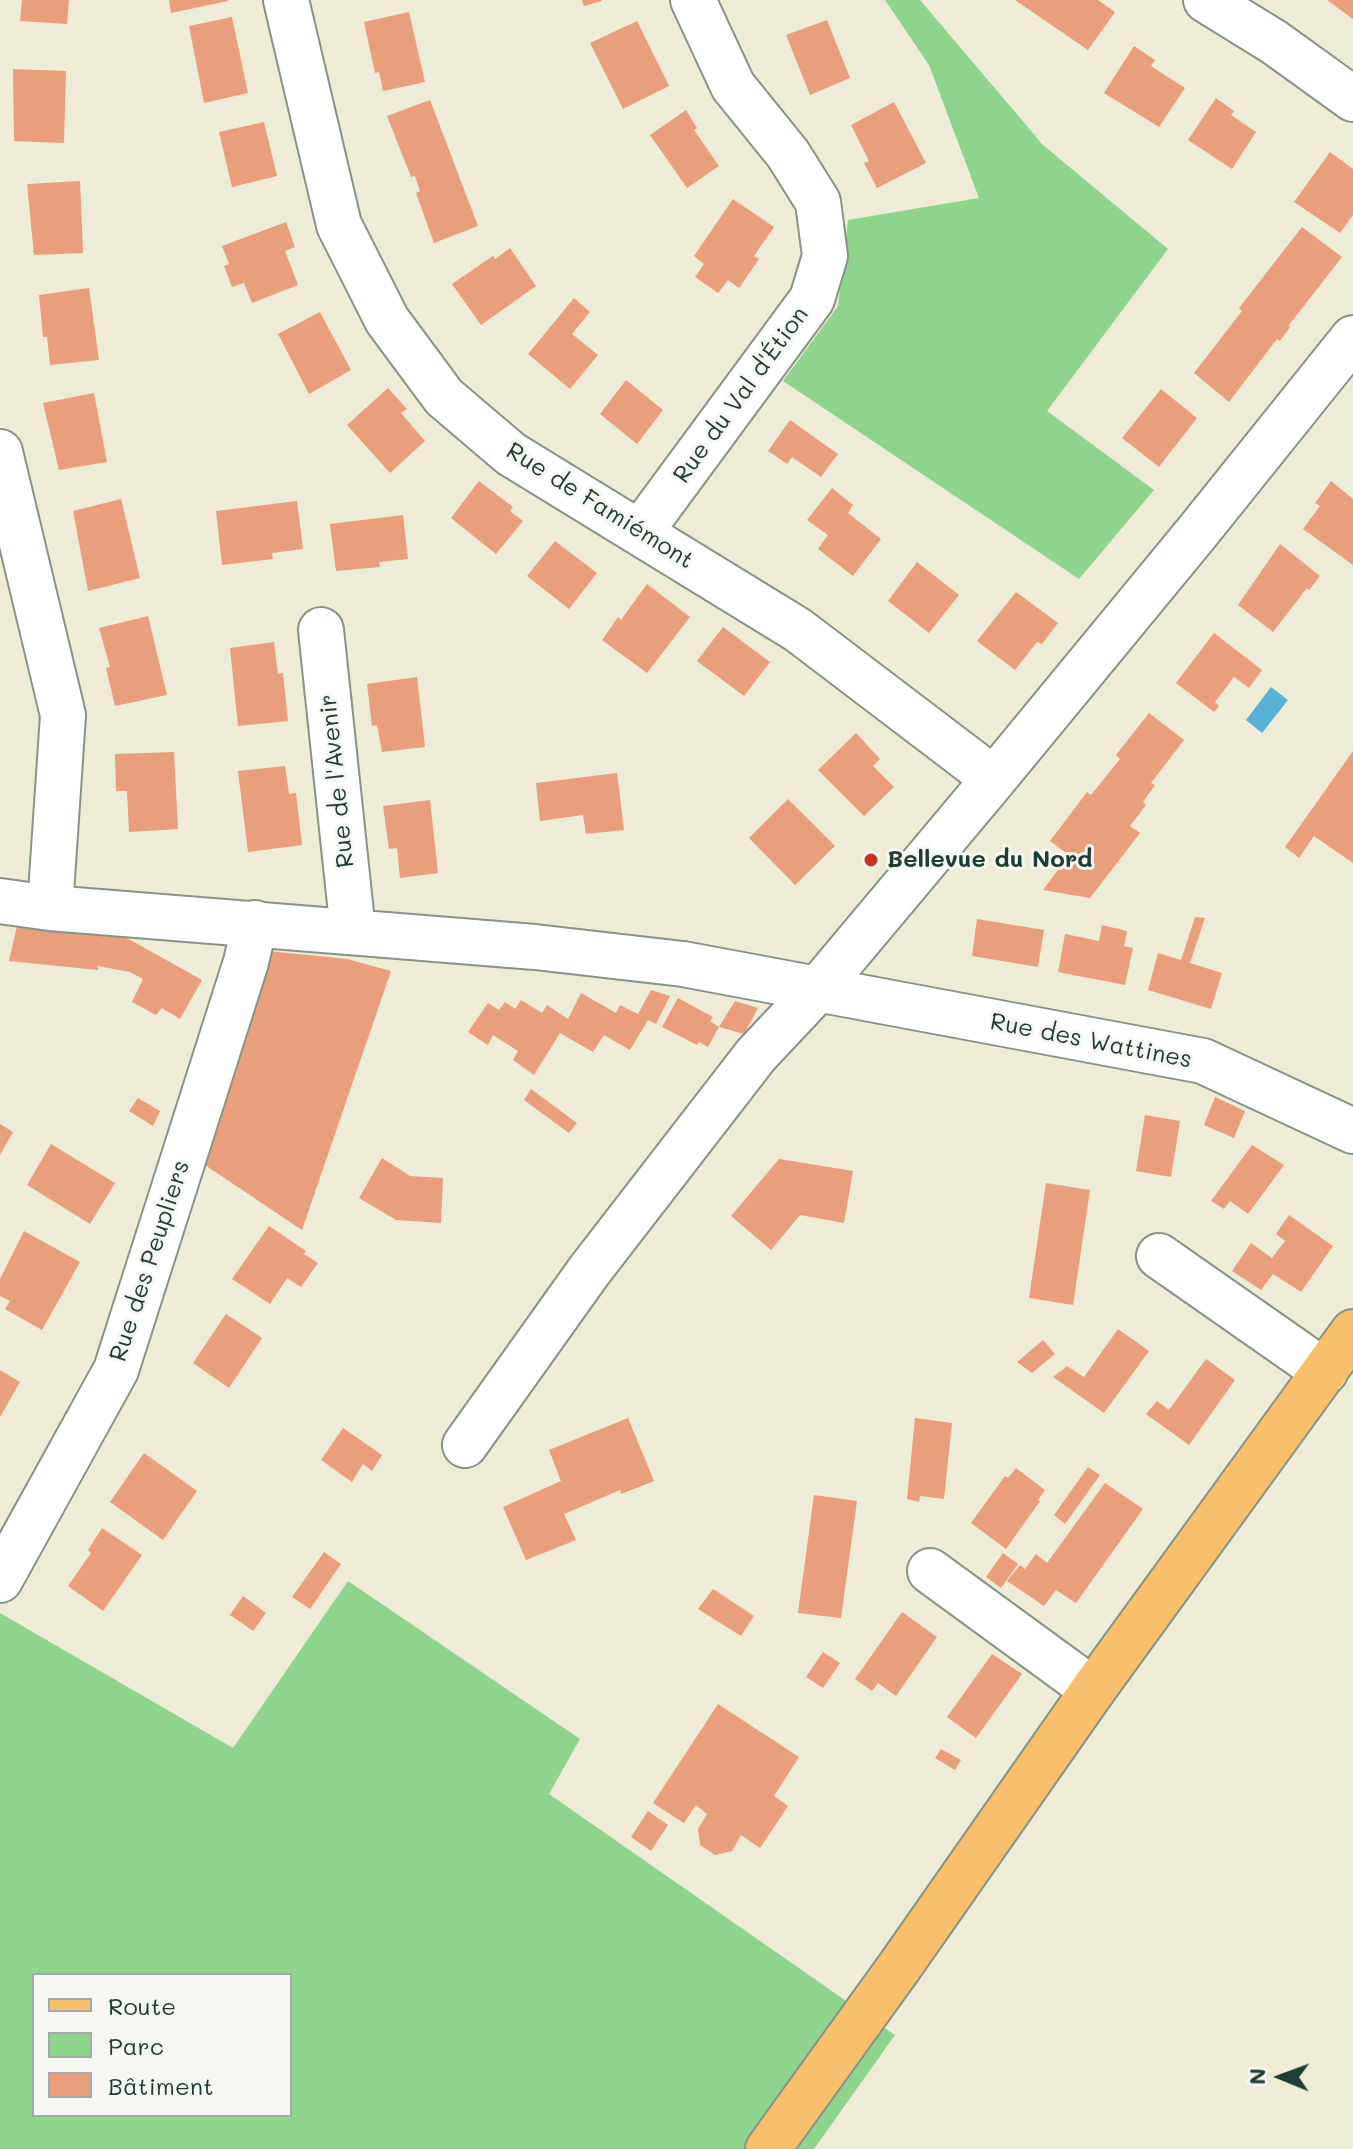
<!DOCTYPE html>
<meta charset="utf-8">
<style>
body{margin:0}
#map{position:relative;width:1353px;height:2149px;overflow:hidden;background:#eeebd7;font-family:Mali,sans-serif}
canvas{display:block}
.legend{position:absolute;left:32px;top:1973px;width:260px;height:144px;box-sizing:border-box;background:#f6f6f2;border:2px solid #a0aca6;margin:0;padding:10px 14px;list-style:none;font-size:24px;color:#1f3d34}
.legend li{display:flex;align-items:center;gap:16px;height:40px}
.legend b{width:40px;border:2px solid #a0aca6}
.north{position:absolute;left:1241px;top:2037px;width:80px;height:80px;-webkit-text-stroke:6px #f6f6f2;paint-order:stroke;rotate:271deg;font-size:22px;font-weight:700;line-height:32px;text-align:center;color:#1f3d34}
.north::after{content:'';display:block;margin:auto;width:28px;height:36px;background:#1f3d34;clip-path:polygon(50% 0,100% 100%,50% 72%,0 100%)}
</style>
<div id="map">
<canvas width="1353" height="2149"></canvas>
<ul class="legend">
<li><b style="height:10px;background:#f8bf6c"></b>Route</li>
<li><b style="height:22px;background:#8fd48d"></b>Parc</li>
<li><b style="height:22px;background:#e99f7b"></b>Bâtiment</li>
</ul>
<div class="north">N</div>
</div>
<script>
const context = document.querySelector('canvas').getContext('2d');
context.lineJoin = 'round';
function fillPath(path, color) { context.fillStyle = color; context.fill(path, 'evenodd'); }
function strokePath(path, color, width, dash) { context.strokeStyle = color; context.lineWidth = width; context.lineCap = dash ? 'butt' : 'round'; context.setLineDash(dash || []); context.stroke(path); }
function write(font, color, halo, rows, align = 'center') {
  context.font = font + ' Mali,sans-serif'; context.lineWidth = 6; context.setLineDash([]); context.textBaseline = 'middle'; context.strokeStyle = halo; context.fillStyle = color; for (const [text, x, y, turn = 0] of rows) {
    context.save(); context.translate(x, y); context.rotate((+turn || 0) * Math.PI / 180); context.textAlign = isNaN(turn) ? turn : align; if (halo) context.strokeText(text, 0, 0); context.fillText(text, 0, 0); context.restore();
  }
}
fillPath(new Path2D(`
 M885,0h35l123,145 125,104 -121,162 107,79 -75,89 -296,-198 55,-75 10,-86 131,-22 -50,-133z
 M348,1581l232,158 -31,55 346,241 -81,114h-814v-536l233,135zM34,1975h256v140h-256z`), '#8fd48d');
fillPath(new Path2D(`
 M1271,687l17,13 -26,33 -16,-13z`), '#5ab1d6');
fillPath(new Path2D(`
 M22,0h47l-2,24 -47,-3z
 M169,0h59v1l-57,12z
 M582,0h20v1l-18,5z
 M1015,0h83l17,12 -27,38z
 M1327,0h26v19z
 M409,12l16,70 -42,9 -4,-19 -4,1 -11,-51z
 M232,17l16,76 -44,10 -15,-77z
 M827,20l23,58 -40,17 -24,-60z
 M637,21l32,65 -46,23 -33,-66z
 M1134,46l21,14 -4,6 34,22 -26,39 -55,-34z
 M13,69l53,2 -2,72 -50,-2z
 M1216,98l18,13 -3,4 25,17 -24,37 -44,-29z
 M430,100l48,126 -44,17 -18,-50 4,-2 -5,-15 -4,1 -24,-61z
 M894,102l32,61 -49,25 -13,-25 5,-2 -18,-36z
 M686,110l11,18 -3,2 25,36 -32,22 -37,-53z
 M264,122l13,54 -45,11 -13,-55z
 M1330,152l23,17v46l-13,18 -46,-31z
 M80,181l3,72 -49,2 -7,-71z
 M733,199l41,28 -20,29 5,3 -20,29 -11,-8 -10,13 -23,-16 9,-13 -10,-8z
 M286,222l9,25 -10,4 13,34 -46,18 -8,-20 -12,4 -8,-21 5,-2 -7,-18z
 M1302,227l40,30 -53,68 1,2 -10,14 -3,-2 -48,63 -35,-29 48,-62 -3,-3z
 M510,248l26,38 -55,39 -29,-41 41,-28 2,3z
 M89,288l10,72 -49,5 -3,-28h-4l-4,-42z
 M574,298l16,14 -18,22 26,21 -28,34 -42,-35z
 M320,312l31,58 -42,24 -31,-60z
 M626,380l37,30 -26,34 -37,-30z
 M388,388l19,21 -6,4 24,28 -35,32 -43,-48z
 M1161,389l36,29 -38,49 -37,-29z
 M94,393l13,69 -48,8 -16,-67z
 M790,420l48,34 -17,23 -29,-20 -5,7 -19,-13z
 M479,481l34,26 -3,4 13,10 -27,33 -45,-36z
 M1331,481l22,18v66l-50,-36 17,-23 -5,-3z
 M832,488l21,17 -5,8 33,26 -28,37 -35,-27 10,-14 -21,-15z
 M121,499l19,79 -52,13 -15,-80z
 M297,501l6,48 -31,4 1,6 -51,6 -6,-54z
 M403,515l5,44 -29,3 1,5 -44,4 -6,-47z
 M555,541l42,32 -28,36 -42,-33z
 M1280,544l40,32 -11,14 -2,-2 -34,44 -35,-27z
 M917,562l42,33 -30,38 -41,-32z
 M647,584l43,33 -43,56 -45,-33 16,-23 3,3z
 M1016,592l42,31 -16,21 -5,-2 -22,28 -38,-29z
 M148,616l19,79 -52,11 -9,-38 4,-1 -11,-39z
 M723,627l47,35 -26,34 -47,-35z
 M1214,633l48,37 -13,18 -15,-11 -19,25 4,4 -5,6 -38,-29z
 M274,642l4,32 5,-1 5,48 -50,5 -8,-78z
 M417,677l8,70 -43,5 -5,-27 -5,1 -5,-42z
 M1149,713l35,27 -33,43 4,2 -12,17 3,3 -16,21 10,7 -50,65 -47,-8 26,-35 -19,-14 37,-49 4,3 29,-36 -4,-4z
 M856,733l24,26 -7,7 21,21 -30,29 -46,-46z
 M1353,751v112l-39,-27 -15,22 -14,-11z
 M174,752l4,77 -49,3 -2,-41h-11l-1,-37z
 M285,766l4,28 7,-1 6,52 -54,7 -10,-81z
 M617,773l7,57 -38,4 -3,-19 -43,6 -4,-38z
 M788,799l47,47 -40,39 -46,-47z
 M430,800l8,73 -38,5 -3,-30 -8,1 -6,-43z
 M1195,917l10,1 -15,45 32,10 -11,36 -63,-19 10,-37 23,7z
 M977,919l67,11 -6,37 -66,-11z
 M1102,925l25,6 -3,15 9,2 -8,37 -67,-13 7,-38 34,7z
 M17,926l108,11 77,43 -22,39 -18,-11 -6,7 -24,-13 11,-23 -13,-7 -32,-6v4l-89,-9z
 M268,951l79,8 44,12 -89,259 -106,-71z
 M651,990l19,6 -14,28 -8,-4 -18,30 -26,-15 -11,17 -33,-19 -26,42 -21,-15 5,-9 -25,-16 -5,10 -20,-13 20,-29 11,7 6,-8 10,7 6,-9 21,13 5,-8 21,14 13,-26 35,20 4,-8 18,9z
 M678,998l35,19 -3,4 9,6 -11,20 -9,-5 -2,3 -35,-18z
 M735,1001l23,7 -14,26 -25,-7z
 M531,1089l46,34 -8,10 -45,-33z
 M1215,1097l30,14 -11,27 -30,-13z
 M138,1098l22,13 -7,15 -24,-15z
 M1145,1115l35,6 -9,56 -35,-6z
 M0,1124l13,8 -13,23z
 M51,1144l64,39 -25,41 -63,-39z
 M1252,1145l32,20 -36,49 -18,-13 -6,8 -13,-8z
 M382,1158l28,18 33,2 -2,45 -45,-3 -37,-22z
 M779,1159l74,12 -9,52 -44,-8 -29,35 -40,-34z
 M1046,1183l44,7 -17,115 -44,-7z
 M1289,1215l44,31 -32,46 -28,-18 -12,16 -29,-19 19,-28 21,15 13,-17 -9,-7z
 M269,1226l37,25 -2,3 14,9 -17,24 -14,-9 -17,26 -38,-25z
 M24,1231l56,31 -38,68 -37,-21 5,-8 -10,-5v-17z
 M226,1314l36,24 -33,50 -36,-25z
 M1118,1329l31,22 -45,62 -51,-36 14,-11 17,11z
 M1043,1340l12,14 -23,19 -15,-11z
 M1206,1359l29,21 -46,65 -43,-31 11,-13 12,9z
 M0,1370l20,12 -20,35z
 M628,1418l26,63 -33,13 -1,-4 -56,24 12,26 -50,20 -23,-53 58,-26 -12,-31z
 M915,1418l37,5 -8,76 -24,-3 -1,6 -12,-3z
 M343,1428l39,27 -10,16 -9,-7 -11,18 -31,-22z
 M144,1453l53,38 -34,49 -53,-38z
 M1088,1467l12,8 -35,49 -11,-9z
 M1016,1468l29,22 -7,10 2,1 -34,48 -35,-26 34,-47 3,2z
 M1105,1483l38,26 -67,94 -20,-13 -12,16 -37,-25 13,-16 5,4 11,-15 11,9z
 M814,1495l43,6 -16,117 -43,-5z
 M102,1528l40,27 -39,56 -35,-25 23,-33 -3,-3z
 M324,1552l17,12 -31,45 -18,-12z
 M1003,1553l15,11 -17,24 -15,-11z
 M713,1589l41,27 -13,20 -43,-27z
 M243,1596l23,17 -13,18 -23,-16z
 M902,1612l35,25 -41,59 -18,-13 -6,8 -17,-12z
 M823,1652l17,11 -17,25 -17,-11z
 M992,1654l30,20 -46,64 -29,-21z
 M718,1704l81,53 -25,39 14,10 -28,42 -19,-13 -9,16 -17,4 -15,-10 -2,-16 9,-15 -11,-9 -12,18 -31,-20z
 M941,1749l20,11 -6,10 -20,-12z
 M648,1811l20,14 -17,26 -20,-14z`), '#e99f7b');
const minor = new Path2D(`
 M286,0l53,225 48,95 57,77 67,57 287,176 196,149
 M1206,0l68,42 79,57
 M0,452l63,263 -13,193
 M641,531l171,-232 13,-43 -7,-54 -30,-48 -55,-68 -40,-86
 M321,630l32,302
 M0,901l50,7 485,39 148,17 520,97 150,70
 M1159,1256l166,116
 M465,1445l124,-174 167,-216 62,-66 176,-210 205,-249 154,-192
 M930,1571l163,119
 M0,1580l116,-210 130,-408 9,-39`);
const major = new Path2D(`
 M768,2149l132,-183 193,-276 260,-358`);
strokePath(minor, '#869486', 48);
strokePath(major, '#869486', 48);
strokePath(minor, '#fff', 44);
strokePath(major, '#f8bf6c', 44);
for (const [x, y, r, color] of [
 [871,860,8,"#c8321e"]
]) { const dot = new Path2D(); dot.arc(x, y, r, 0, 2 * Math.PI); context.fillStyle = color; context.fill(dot); strokePath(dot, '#f6f6f2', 3); }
write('24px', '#1f3d34', '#f6f6f2', [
 ["Rue du Val d'Étion",741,395,-54],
 ["Rue de Famiémont",600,506,32],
 ["Rue de l'Avenir",337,781,-96],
 ["Rue des Wattines",1091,1041,11],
 ["Rue des Peupliers",150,1261,-72]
]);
write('bold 24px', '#1f3d34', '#f6f6f2', [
 ["Bellevue du Nord",887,860]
], 'left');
</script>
